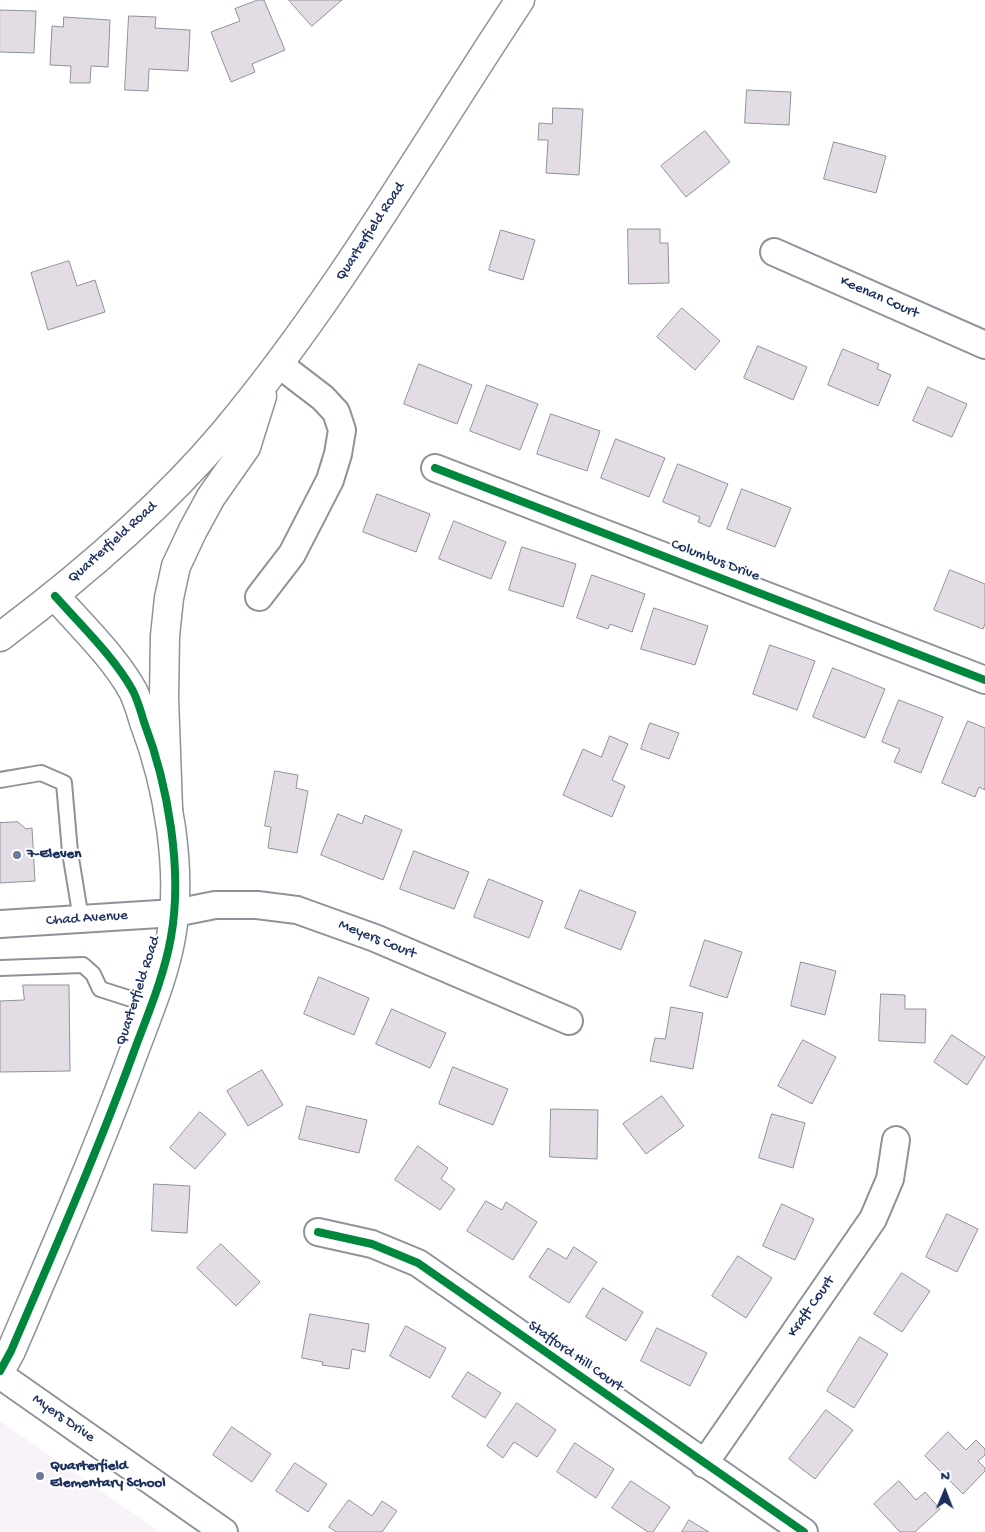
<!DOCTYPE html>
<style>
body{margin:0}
#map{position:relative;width:985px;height:1532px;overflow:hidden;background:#fff;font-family:"Gochi Hand",sans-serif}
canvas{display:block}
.north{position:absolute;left:920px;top:1467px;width:50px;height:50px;-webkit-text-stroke:4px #fff;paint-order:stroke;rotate:1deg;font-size:14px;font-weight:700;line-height:20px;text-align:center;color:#1b2f5e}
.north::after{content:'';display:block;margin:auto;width:18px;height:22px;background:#1b2f5e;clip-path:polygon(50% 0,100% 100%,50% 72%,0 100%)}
</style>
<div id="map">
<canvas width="985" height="1532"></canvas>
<div class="north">N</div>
</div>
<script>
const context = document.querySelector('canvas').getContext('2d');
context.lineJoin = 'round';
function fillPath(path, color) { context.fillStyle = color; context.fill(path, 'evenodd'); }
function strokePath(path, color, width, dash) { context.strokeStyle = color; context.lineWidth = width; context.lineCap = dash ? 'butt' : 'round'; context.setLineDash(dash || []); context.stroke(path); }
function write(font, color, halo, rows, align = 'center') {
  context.font = font + ' "Gochi Hand",sans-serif'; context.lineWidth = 4; context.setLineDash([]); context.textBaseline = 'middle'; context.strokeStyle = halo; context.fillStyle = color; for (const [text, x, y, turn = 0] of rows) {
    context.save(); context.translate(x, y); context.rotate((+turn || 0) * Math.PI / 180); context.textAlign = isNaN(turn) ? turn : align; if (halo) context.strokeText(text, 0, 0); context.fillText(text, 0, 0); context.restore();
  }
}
fillPath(new Path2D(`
 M0,1421l160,111h-160z`), '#f8f2f9');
const building = new Path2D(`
 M258,0h6l21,50 -33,14 3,8 -24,10 -20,-50 29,-11 -5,-12z
 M289,0h53l-30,26z
 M0,10l36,1 -2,42 -34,-1z
 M129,16l27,1 -1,11 35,2 -2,41 -39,-2 -1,22 -23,-1z
 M64,17l46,3 -2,47 -17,-1 -1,17h-20l1,-17 -21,-1 2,-39 11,1z
 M747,90l44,2 -2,33 -44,-2z
 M553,108l30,1 -4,66 -33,-2 2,-33h-10l1,-17 13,1z
 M705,131l25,31 -44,35 -25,-31z
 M834,142l52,14 -10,37 -52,-14z
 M628,229h32v14h8l1,40 -40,1z
 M501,230l34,10 -12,40 -34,-10z
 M69,261l8,25 18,-6 10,32 -57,18 -17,-57z
 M682,308l38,33 -25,29 -38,-33z
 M758,346l49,21 -14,33 -49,-22z
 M843,349l36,15 -2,5 14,6 -13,31 -50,-21z
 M419,364l53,21 -15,39 -53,-20z
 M487,385l51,19 -18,46 -50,-19z
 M928,387l39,17 -15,33 -39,-16z
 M551,414l49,17 -13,40 -50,-17z
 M616,439l49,19 -16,39 -48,-19z
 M678,464l50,20 -18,43 -12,-5 2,-5 -37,-15z
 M742,489l49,19 -16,39 -48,-18z
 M377,494l53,20 -14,38 -53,-20z
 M454,521l52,21 -15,37 -52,-20z
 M522,547l54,17 -13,43 -54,-17z
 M950,570l35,14v40l-2,5 -49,-19z
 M592,575l53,19 -13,38 -22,-8 -2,5 -31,-11z
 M654,608l54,18 -13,39 -54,-16z
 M770,645l45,16 -18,49 -44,-16z
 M833,668l52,21 -20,49 -52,-21z
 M899,700l44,17 -22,56 -27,-11 6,-13 -18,-7z
 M968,721l17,7v62l-6,-3 -4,10 -33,-14z
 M650,723l29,10 -10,26 -28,-10z
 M610,736l18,8 -16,36 13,6 -13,31 -49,-22 20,-46 18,8z
 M275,771l23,4 -2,13 12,3 -11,62 -29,-5 3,-21 -6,-1z
 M338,814l24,10 3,-9 37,15 -19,50 -62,-25z
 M18,822l8,7 6,-1 3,53 -35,2v-60z
 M414,851l55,21 -15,37 -54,-20z
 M489,879l54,22 -14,37 -55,-21z
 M580,890l56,22 -15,38 -56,-22z
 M705,940l37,12 -15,46 -37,-12z
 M801,962l35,9 -11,44 -34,-9z
 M319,977l50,21 -15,37 -50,-21z
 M23,985h46l1,86 -70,1v-71l24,-1z
 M881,994l24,1v14h21l-1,34 -46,-2z
 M671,1007l32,6 -10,56 -43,-8 5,-23 10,1z
 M392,1009l54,24 -16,35 -54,-24z
 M952,1035l33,22 -18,28 -33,-23z
 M803,1040l33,17 -24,47 -34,-18z
 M453,1067l55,22 -15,36 -54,-21z
 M262,1070l21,35 -35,21 -21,-35z
 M662,1096l22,30 -38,28 -23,-30z
 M307,1106l60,14 -8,33 -60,-14z
 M551,1109l47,1 -1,49 -47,-2z
 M200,1112l26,22 -31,35 -25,-21z
 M772,1114l33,9 -12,45 -34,-10z
 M418,1146l30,22 -7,11 14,10 -15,21 -45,-30z
 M154,1184l36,2 -3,47 -35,-2z
 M486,1201l16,9 4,-8 31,20 -24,38 -46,-29z
 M782,1204l32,15 -19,41 -32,-14z
 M947,1214l31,15 -21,43 -31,-15z
 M221,1244l39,38 -24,24 -39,-38z
 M574,1247l23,15 -28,41 -40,-26 19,-29 18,11z
 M738,1256l34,22 -26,40 -34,-22z
 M902,1273l28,18 -28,41 -28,-18z
 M603,1288l40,24 -17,29 -40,-24z
 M310,1314l59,10 -4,28 -13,-3 -3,20 -27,-4 1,-3 -21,-4z
 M406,1326l40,22 -16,30 -40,-22z
 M657,1328l50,25 -17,33 -49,-25z
 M860,1337l28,17 -34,54 -27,-17z
 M468,1372l33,21 -16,25 -33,-21z
 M517,1403l39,27 -19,27 -23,-15 -11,16 -16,-12z
 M826,1410l27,20 -38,49 -26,-20z
 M232,1427l39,27 -19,28 -39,-27z
 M948,1432l18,18 10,-10 9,9v6l-7,6 7,7v3l-22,23 -38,-38z
 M575,1443l39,26 -18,29 -39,-26z
 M295,1463l32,21 -19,28 -32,-21z
 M631,1481l39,26 -17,25h-5l-36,-24z
 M899,1481l17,19 9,-8 15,17 -25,23h-15l-26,-28z
 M349,1500l23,16 10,-15 15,10 -15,21h-46l-7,-5z
 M689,1520l20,12h-27z`);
fillPath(building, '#e4dce4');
strokePath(building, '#8e929a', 1);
const service = new Path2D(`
 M0,780l41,-7 23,10 6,69 11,67
 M0,968l83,-3 10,9 7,15 50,16`);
const minor = new Path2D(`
 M774,252l211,93
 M435,468l550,212
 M259,597l33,-43 38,-74 8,-26 4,-24 -6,-18 -13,-14 -43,-33
 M0,924l175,-11 40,-8h42l40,5 78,28 194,83
 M318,1232l54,12 46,19 386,269
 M0,1375l224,157
 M704,1464l169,-245 17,-40 6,-39`);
const tertiary = new Path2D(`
 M0,1371l11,-20c42,-98 85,-196 122,-297 14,-38 31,-77 38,-117 12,-67 -3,-152 -27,-215 -3,-10 -6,-21 -11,-31 -18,-33 -53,-67 -78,-95`);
const secondary = new Path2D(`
 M0,637c80,-60 159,-127 224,-204 113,-135 199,-287 296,-433
 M168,809l-4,-112 1,-61 4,-38 7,-32 17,-36 18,-33 35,-50 16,-51`);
strokePath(service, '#8e929a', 18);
strokePath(minor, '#8e929a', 30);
strokePath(tertiary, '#8e929a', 31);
strokePath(secondary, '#8e929a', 31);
strokePath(service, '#fff', 14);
strokePath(minor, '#fff', 26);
strokePath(tertiary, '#fff', 28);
strokePath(secondary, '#fff', 28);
strokePath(new Path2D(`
 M435,468l550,212
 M318,1232l54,12 46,19 386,269
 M0,1371l11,-20c42,-98 85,-196 122,-297 14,-38 31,-77 38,-117 12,-67 -3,-152 -27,-215 -3,-10 -6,-21 -11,-31 -18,-33 -53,-67 -78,-95`), '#00873e', 8);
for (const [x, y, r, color] of [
 [17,855,5,"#6b7896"],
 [40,1476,5,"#6b7896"]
]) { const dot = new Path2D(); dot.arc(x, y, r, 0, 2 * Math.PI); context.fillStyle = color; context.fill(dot); strokePath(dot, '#fff', 2); }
write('15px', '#1b2f5e', '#fff', [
 ["Quarterfield Road",371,232,-57],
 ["Keenan Court",879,298,24],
 ["Quarterfield Road",113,543,-42],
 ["Columbus Drive",715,561,21],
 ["Chad Avenue",87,919,-4],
 ["Meyers Court",377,940,22],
 ["Quarterfield Road",139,991,-72],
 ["Kraft Court",812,1307,-55],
 ["Stafford Hill Court",575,1357,35],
 ["Myers Drive",63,1419,35]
]);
write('bold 15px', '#1b2f5e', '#fff', [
 ["7-Eleven",27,855],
 ["Quarterfield",50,1467],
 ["Elementary School",50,1484]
], 'left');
</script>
